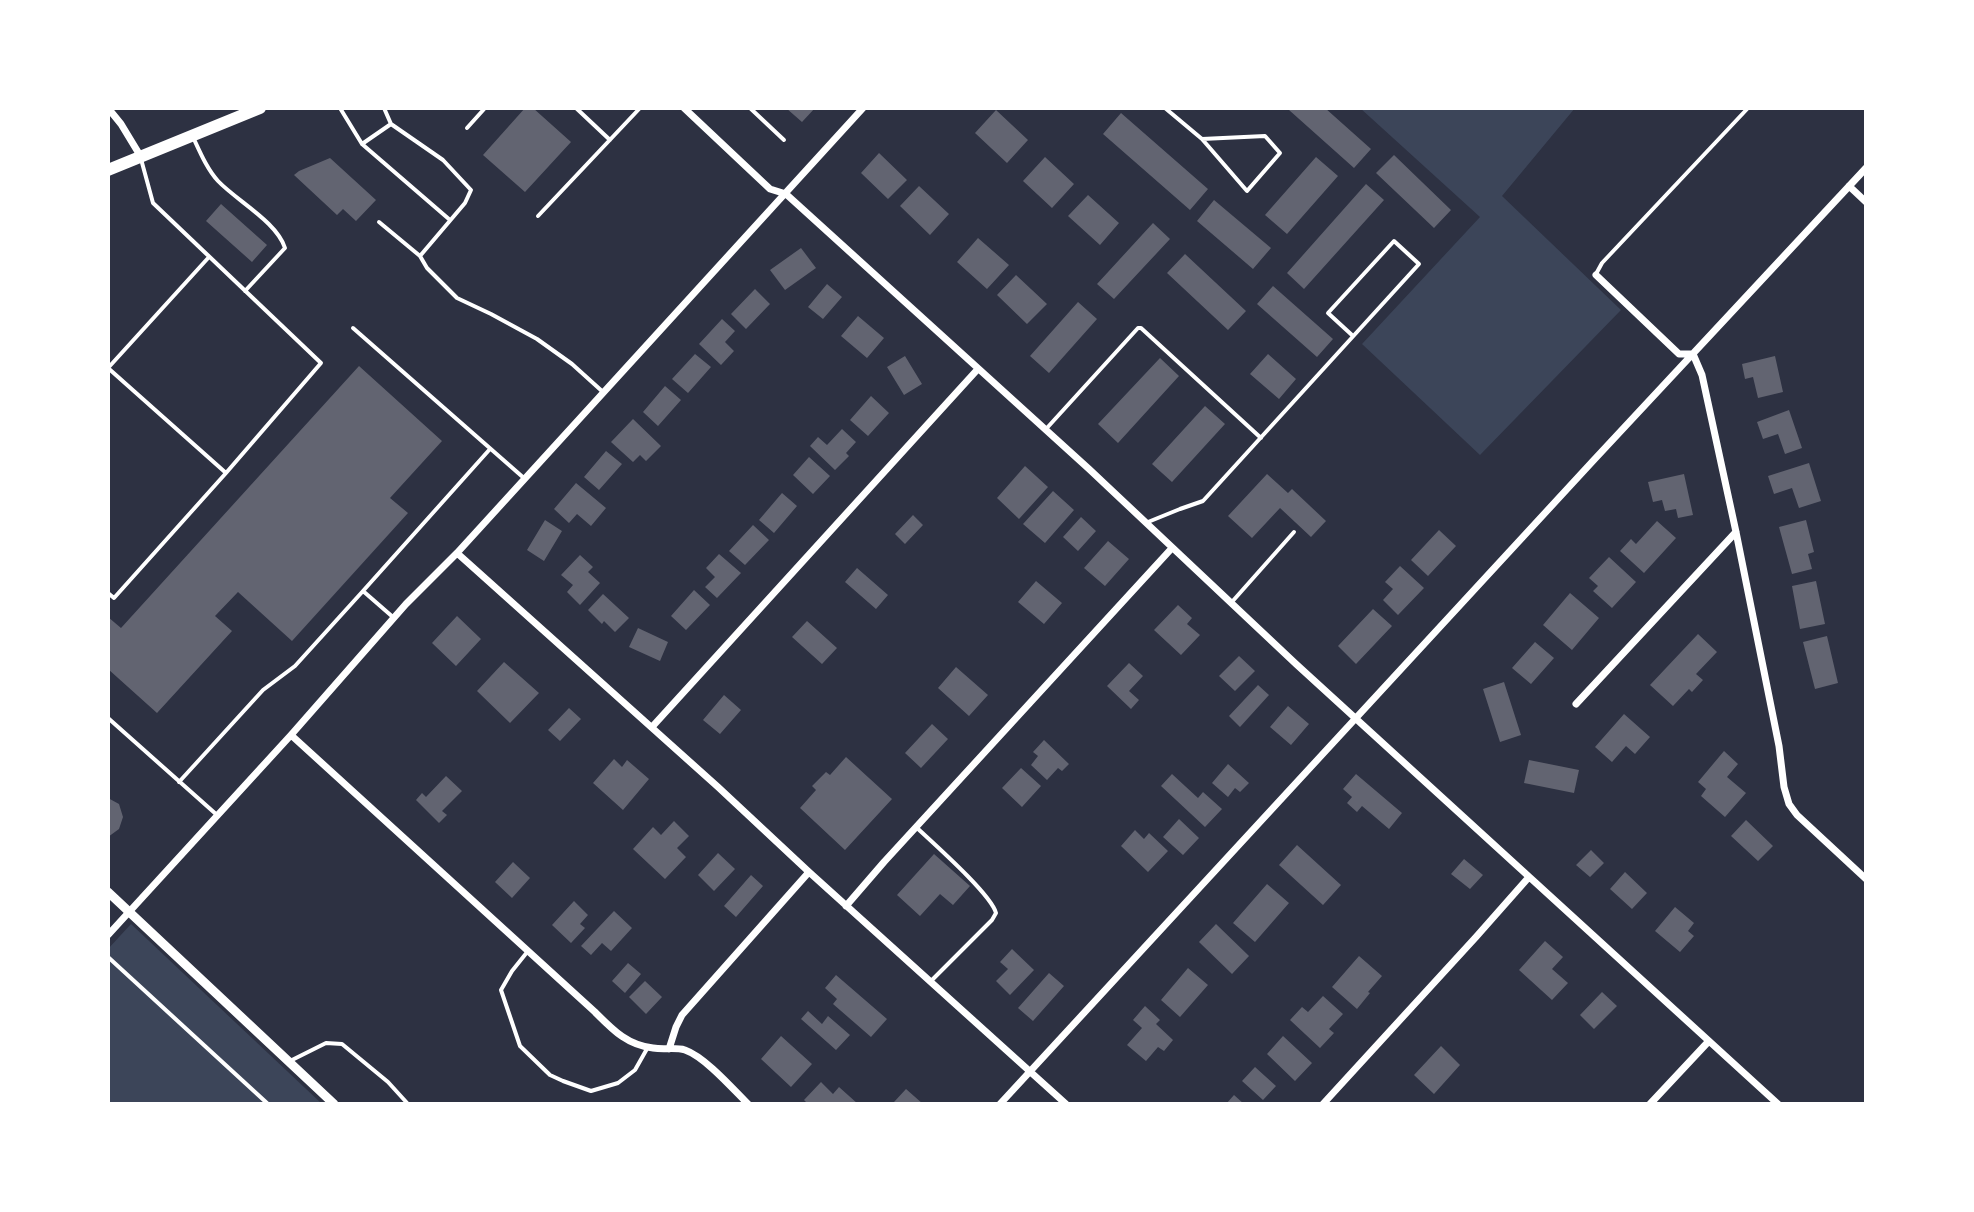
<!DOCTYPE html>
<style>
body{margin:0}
#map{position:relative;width:1974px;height:1212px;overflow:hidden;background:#2d3142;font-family:"Alegreya Sans",sans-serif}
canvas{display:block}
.frame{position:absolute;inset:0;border:110px solid #fff;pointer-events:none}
</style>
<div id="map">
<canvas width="1974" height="1212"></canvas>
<div class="frame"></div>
</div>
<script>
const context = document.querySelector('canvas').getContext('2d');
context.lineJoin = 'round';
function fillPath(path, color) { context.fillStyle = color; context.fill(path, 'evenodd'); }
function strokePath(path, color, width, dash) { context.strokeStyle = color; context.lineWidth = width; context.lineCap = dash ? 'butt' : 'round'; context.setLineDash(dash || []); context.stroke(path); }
fillPath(new Path2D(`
 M1360,108h215l-73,88 119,114 -141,145 -118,-111 118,-127z
 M131,924l191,180h-214v-155z`), '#3c4559');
fillPath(new Path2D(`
 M525,108h8l38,34 -46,50 -42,-37z
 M786,108h29l-13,14z
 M1291,108h34l46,41 -17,19 -65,-58z
 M996,110l32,30 -21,23 -32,-30z
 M1121,113l87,76 -18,21 -87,-76z
 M879,153l28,27 -19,19 -27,-26z
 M1394,155l57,55 -17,18 -58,-55z
 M1045,157l29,27 -22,24 -29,-27z
 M1316,157l22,19 -51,58 -22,-19z
 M330,158l46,42 -20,21 -13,-12 -6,6 -43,-40 5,-4z
 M1366,184l18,16 -80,89 -17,-16z
 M919,186l30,28 -19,21 -30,-29z
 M1088,195l31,28 -19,22 -32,-29z
 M1214,200l57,48 -18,21 -56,-48z
 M221,204l46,41 -15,17 -46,-41z
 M1153,223l17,16 -56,60 -17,-15z
 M978,238l31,27 -22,24 -30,-27z
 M801,248l15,20 -31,22 -15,-20z
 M1185,254l61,57 -18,19 -61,-57z
 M1016,275l31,29 -20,20 -30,-29z
 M827,284l15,13 -19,22 -15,-12z
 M1273,286l60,53 -16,18 -60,-53z
 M755,289l15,15 -24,25 -15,-15z
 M1078,302l19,17 -48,54 -19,-17z
 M858,316l26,22 -17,20 -26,-22z
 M722,319l13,12 -10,11 9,9 -13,14 -22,-21z
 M695,354l16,13 -23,26 -16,-14z
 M1268,354l28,25 -17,20 -29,-25z
 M905,356l17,28 -18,11 -17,-28z
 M1775,356l8,36 -25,6 -5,-21 -8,2 -3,-15z
 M1160,358l19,18 -61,67 -20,-19z
 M359,366l83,75 -52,57 18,15 -116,128 -54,-49 -23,24 17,15 -75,82 -49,-44v-52l13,11z
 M665,386l16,14 -23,26 -15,-14z
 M871,396l18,17 -21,23 -18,-16z
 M1205,406l20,18 -53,58 -20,-18z
 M1789,410l13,38 -17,6 -7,-20 -15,5 -6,-17z
 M633,419l28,27 -15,15 -6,-6 -7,7 -22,-20z
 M842,429l14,13 -10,11 3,3 -14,14 -25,-24 8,-9 9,8z
 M606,451l16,13 -23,26 -15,-13z
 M809,457l21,19 -17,18 -20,-19z
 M1809,463l12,38 -22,7 -7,-20 -18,6 -6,-18z
 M1025,466l23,21 -29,32 -22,-21z
 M1267,474l21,19 4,-4 34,32 -15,16 -31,-29 -28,30 -24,-22z
 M1684,474l9,41 -15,3 -2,-9 -11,2 -3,-11 -9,2 -5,-20z
 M576,483l30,25 -15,18 -14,-12 -8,9 -15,-14z
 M1053,491l21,19 -29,33 -22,-19z
 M782,493l15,13 -23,27 -15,-13z
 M913,515l10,10 -18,19 -10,-10z
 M1081,517l15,14 -18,20 -15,-14z
 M545,520l17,11 -18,30 -17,-11z
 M1806,520l8,32 -6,2 4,15 -20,5 -13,-47z
 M1657,521l19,17 -32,35 -24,-22 11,-12 5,5z
 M753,525l16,15 -24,25 -16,-14z
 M1439,530l17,16 -28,30 -17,-16z
 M1108,541l21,18 -24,27 -21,-18z
 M719,554l22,19 -24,25 -12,-11 10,-10 -9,-9z
 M580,555l13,12 -5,5 12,11 -20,22 -13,-13 6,-7 -12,-10z
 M1609,557l27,25 -24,26 -19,-17 5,-5 -9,-8z
 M1400,566l24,22 -26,27 -15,-15 10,-11 -8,-7z
 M857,568l31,27 -12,14 -31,-27z
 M1036,581l26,22 -18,21 -26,-22z
 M1816,581l9,43 -25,5 -8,-43z
 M694,590l16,15 -24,25 -15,-14z
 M1570,593l29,25 -27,32 -29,-25z
 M603,594l26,24 -14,14 -11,-11 -2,3 -14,-14z
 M1178,605l14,13 -5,6 13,11 -19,20 -27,-25z
 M1373,609l19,17 -36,38 -18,-18z
 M457,616l24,23 -25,27 -24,-23z
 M807,621l30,27 -15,16 -30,-27z
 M638,628l30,14 -8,19 -31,-14z
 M1698,634l19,18 -21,22 7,6 -11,12 -3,-3 -16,17 -23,-21z
 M1827,636l11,47 -23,6 -12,-47z
 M1535,642l19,16 -23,26 -19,-16z
 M1239,656l16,15 -20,20 -16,-15z
 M504,662l35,31 -29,30 -33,-32z
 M1129,663l14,13 -14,15 10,9 -8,9 -24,-23z
 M956,667l32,28 -19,21 -31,-28z
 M1504,682l17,53 -21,7 -17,-53z
 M1258,685l11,10 -29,32 -11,-11z
 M724,695l17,15 -21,24 -17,-14z
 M1288,706l21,18 -18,21 -21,-18z
 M569,708l12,11 -21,22 -12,-11z
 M1624,714l26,23 -15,17 -9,-8 -14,16 -17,-15z
 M932,724l16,15 -27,29 -16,-15z
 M1044,740l25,24 -7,7 -4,-3 -11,12 -16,-15 7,-9 -5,-4z
 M1724,751l14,13 -11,13 19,16 -21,24 -24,-21 5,-7 -8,-7z
 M846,757l46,42 -47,51 -45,-42 16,-18 -4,-4 14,-14 4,3z
 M614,759l8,8 5,-7 22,19 -26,31 -30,-27z
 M1529,760l50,10 -5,23 -50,-10z
 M1228,764l21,19 -9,9 -5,-4 -7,9 -16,-14z
 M1021,768l20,18 -19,21 -20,-19z
 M1172,774l26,24 5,-6 19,17 -17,18 -44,-41z
 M1356,774l46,39 -13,16 -27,-23 -5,6 -10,-9 5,-6 -9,-8z
 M446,776l16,15 -20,20 5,4 -8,8 -23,-23 6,-7 4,4z
 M108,798l11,6 4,13 -4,12 -11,8z
 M1179,819l20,19 -16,17 -20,-18z
 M1746,820l27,26 -15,15 -27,-25z
 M674,821l15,15 -12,12 9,9 -21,22 -32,-30 20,-22 8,8z
 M1135,830l9,9 5,-6 19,18 -20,21 -27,-26z
 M1297,845l44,40 -18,20 -44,-40z
 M1591,850l13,13 -14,14 -14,-12z
 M718,853l17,16 -21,22 -16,-16z
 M934,854l36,32 -17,19 -13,-11 -20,22 -23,-21z
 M1464,859l19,16 -13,14 -19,-15z
 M513,862l17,16 -18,20 -17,-16z
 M1625,872l22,21 -15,16 -22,-20z
 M751,875l12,11 -27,31 -12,-11z
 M1267,884l22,19 -34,39 -22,-19z
 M574,901l14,14 -8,9 5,4 -14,15 -19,-18z
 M1675,907l19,16 -6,8 6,5 -14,16 -25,-21z
 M614,911l18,17 -21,23 -9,-8 -11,12 -10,-9z
 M1216,924l33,32 -17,18 -33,-32z
 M1545,941l18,16 -11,12 16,14 -16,17 -33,-30z
 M1012,949l22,21 -24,25 -14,-14 12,-12 -8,-7z
 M1359,956l23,20 -14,16 2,1 -13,16 -25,-22z
 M628,963l13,11 -16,19 -13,-12z
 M1188,968l20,17 -28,32 -19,-17z
 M1049,973l15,13 -31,35 -15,-13z
 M836,975l51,44 -16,18 -38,-33 4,-5 -12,-11z
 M645,981l17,16 -16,17 -17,-17z
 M1602,992l15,14 -23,23 -14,-14z
 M1323,996l20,18 -14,15 5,4 -14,15 -30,-28 12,-13 6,5z
 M1145,1006l15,14 -4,4 17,16 -9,11 -6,-4 -12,14 -19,-16 15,-17 -9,-8z
 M808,1011l14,13 6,-8 22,19 -14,15 -35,-31z
 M781,1036l31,28 -21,23 -30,-28z
 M1283,1036l29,27 -17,18 -28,-27z
 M1441,1046l19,19 -26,29 -20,-19z
 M1255,1067l21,19 -13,14 -21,-19z
 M821,1082l12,12 6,-7 19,17h-50l-4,-4z
 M906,1089l17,15h-26l-3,-2z
 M1234,1095l10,9h-18z`), '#626471');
strokePath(new Path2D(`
 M340,108l22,36 88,76
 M384,108l7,16 52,36 28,30 -6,13 -45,53 7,12 30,30 34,16 46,25 35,25 31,28
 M576,108l34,32
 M750,108l34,32
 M1165,108l37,31 45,52 33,-38 -15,-17 -63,3
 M467,128l18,-20
 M193,137c7,15 14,32 25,44 19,20 59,41 67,67l-40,43
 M362,144l29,-20
 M141,159l12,44 168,160 -95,110 -118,-105 101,-111
 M538,216l102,-108
 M379,222l41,34
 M1596,274l6,-11 146,-155
 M353,328l172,151
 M1046,429l92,-101h3l120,110
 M1148,522l32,-13 23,-8 216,-237 -25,-23 -66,72 25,23
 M363,591l127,-142
 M108,593l6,5 112,-125
 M1231,603l63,-71
 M108,718l109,97
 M179,782l84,-92 32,-24 68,-75 31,27
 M916,827c17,16 75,67 80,86l-4,7 -62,62
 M528,951l-16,20 -11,19 19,56 30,29 13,6 28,10 27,-8 17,-13 13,-23
 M108,957l160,147
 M290,1061l36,-18 16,1 46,38 20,22`), '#fff', 4);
strokePath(new Path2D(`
 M108,108l13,16 20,33
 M684,108l86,81 16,5 303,275 207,195 482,440
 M1849,186l17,16
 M1596,275l83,79h14l9,21 34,157 43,214 5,41 5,17 8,11 69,64
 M457,553l261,234 91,85 257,232
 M1576,704l160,-172
 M652,727l325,-357
 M291,735l304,277c18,18 32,33 58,36 11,2 22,-1 32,2 20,7 48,39 63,54
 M846,906l38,-44 288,-314
 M108,935l183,-200 115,-131 51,-51 406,-445
 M669,1049l7,-22 6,-12 127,-143
 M1000,1104l592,-642 274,-294
 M1323,1104l153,-167 53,-60
 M1650,1104l58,-62`), '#fff', 7);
strokePath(new Path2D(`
 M108,892l226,212`), '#fff', 9);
strokePath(new Path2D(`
 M108,170l152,-62`), '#fff', 12);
</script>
